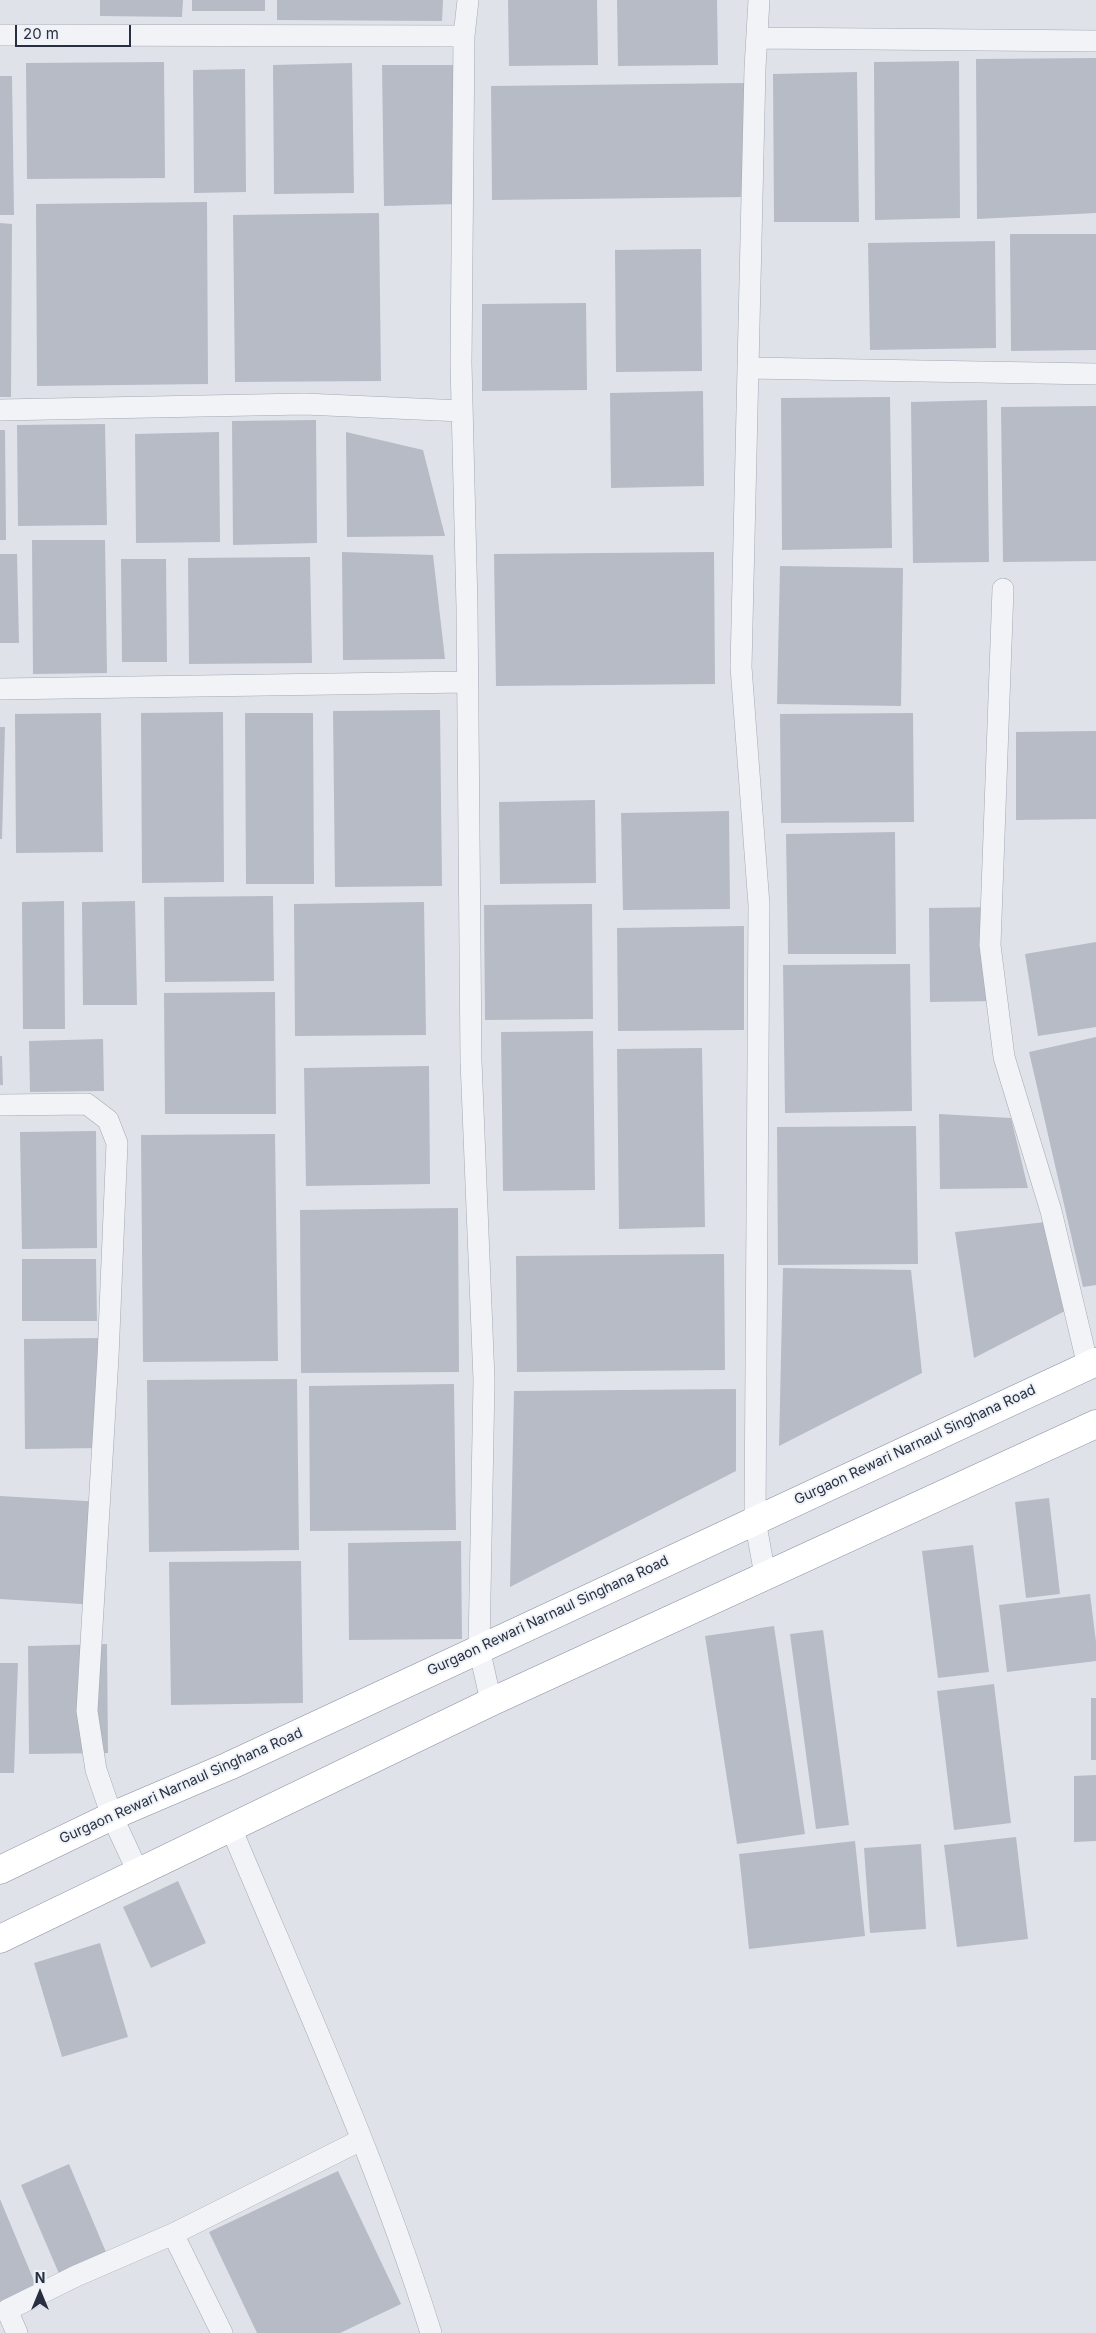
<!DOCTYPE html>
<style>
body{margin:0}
#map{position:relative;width:1096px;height:2333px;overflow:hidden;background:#dfe2e9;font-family:Inter,sans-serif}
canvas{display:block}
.north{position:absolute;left:15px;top:2268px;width:50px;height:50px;-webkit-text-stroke:4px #eef1f6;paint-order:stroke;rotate:0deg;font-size:14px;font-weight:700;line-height:20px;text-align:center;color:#272f41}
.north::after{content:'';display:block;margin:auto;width:18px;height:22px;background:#272f41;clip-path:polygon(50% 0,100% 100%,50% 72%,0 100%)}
.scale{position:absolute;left:15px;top:25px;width:116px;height:22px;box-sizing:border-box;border:2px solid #272f41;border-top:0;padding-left:6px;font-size:15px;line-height:18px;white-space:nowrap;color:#272f41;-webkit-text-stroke:4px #eef1f6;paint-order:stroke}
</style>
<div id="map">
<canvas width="1096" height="2333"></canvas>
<div class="north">N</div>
<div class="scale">20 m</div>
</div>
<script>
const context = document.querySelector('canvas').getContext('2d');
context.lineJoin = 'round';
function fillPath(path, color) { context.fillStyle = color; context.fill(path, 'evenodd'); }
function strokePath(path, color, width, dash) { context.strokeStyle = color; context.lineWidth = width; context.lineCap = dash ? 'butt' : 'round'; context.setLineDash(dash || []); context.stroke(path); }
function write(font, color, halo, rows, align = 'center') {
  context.font = font + ' Inter,sans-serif'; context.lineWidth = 4; context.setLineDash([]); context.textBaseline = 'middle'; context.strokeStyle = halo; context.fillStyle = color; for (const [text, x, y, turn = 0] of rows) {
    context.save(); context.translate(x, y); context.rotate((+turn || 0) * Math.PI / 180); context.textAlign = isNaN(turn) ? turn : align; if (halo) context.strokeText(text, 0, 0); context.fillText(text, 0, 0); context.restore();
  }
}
fillPath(new Path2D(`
 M100,0h83l-1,17 -82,-1z
 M192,0h73v11h-73z
 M277,0h166l-1,21 -165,-1z
 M508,0h89l1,65 -89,1z
 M617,0h100l1,65 -100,1z
 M1096,58v155l-119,6 -1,-160z
 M959,61l1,157 -85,2 -1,-158z
 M164,62l1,116 -138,1 -1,-116z
 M352,63l2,130 -80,1 -1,-129z
 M382,65h74l1,139 -73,2z
 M245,69l1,123 -52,1 -1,-123z
 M857,72l2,150h-85l-1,-148z
 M0,76h12l2,139h-14z
 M745,83l1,114 -254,3 -1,-114z
 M207,202l1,182 -171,2 -1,-182z
 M379,213l2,168 -146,1 -2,-167z
 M0,223l12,1 -1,173h-11z
 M1010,234h86v116l-85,1z
 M995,241l1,107 -126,2 -2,-107z
 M701,249l1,122 -86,1 -1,-122z
 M586,303l1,87 -105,1v-87z
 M703,391l1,95 -93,2 -1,-95z
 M890,397l2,151 -110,2 -1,-152z
 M987,400l2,162 -76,1 -2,-161z
 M1096,406v155l-93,1 -2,-155z
 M316,420l1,123 -84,2 -1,-124z
 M105,424l2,101 -89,1 -1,-101z
 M0,430h5l1,110h-6z
 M219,432l1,110 -84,1 -1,-109z
 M346,432l77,18 22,86 -98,1z
 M32,540h73l2,133 -74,1z
 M342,552l91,3 12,104 -102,1z
 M714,552l1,132 -219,2 -2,-132z
 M0,554h17l2,89h-19z
 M310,557l2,106 -123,1 -1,-106z
 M121,559h45l1,103h-45z
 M780,566l123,2 -2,138 -124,-2z
 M440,710l2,176 -107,1 -2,-176z
 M223,712l1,170 -82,1 -1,-170z
 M101,713l2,139 -87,1 -1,-139z
 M245,713h68l1,171h-68z
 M913,713l1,109 -133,1 -1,-109z
 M0,727h5l-3,112h-2z
 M1096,731v88l-80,1v-88z
 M595,800l1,83 -96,1 -1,-82z
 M729,811l1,98 -107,1 -2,-97z
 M895,832l1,122h-108l-2,-120z
 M273,896l1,85 -109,1 -1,-85z
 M64,901l1,128h-42l-1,-127z
 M135,901l2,104h-54l-1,-103z
 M424,902l2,133 -131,1 -1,-132z
 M592,904l1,115 -108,1 -1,-115z
 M998,907l1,94 -69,1 -1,-94z
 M744,926v104l-126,1 -1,-103z
 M1096,942v85l-58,9 -13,-82z
 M910,964l2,147 -127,2 -2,-148z
 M275,992l1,122h-111l-1,-121z
 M593,1031l2,159 -92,1 -2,-159z
 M1096,1037v248l-13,2 -54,-235z
 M103,1039l1,52 -74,1 -1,-51z
 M702,1048l3,179 -86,2 -2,-180z
 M0,1056h2l1,29h-3z
 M429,1066l1,118 -124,2 -2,-118z
 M939,1114l72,4 17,70 -88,1z
 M916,1126l2,138 -140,1 -1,-138z
 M96,1131l1,117 -75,1 -2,-117z
 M275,1134l3,227 -135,1 -2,-227z
 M458,1208l1,164 -158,1 -1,-163z
 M1046,1222l19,89 -91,47 -19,-126z
 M724,1254l1,116 -208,2 -1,-116z
 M22,1259h74l1,62h-75z
 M783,1268l128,2 11,103 -143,73z
 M100,1338l1,110 -76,1 -1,-110z
 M297,1379l2,171 -150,2 -2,-172z
 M454,1384l2,146 -146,1 -1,-145z
 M736,1389v82l-226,116 4,-196z
 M0,1496l103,6 -6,103 -97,-6z
 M1049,1498l11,96 -34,4 -11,-96z
 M461,1541l1,98 -113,1 -1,-97z
 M973,1545l16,127 -51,6 -16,-127z
 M301,1561l2,142 -132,2 -2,-143z
 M1090,1594l6,48v19l-89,11 -8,-67z
 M774,1626l31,208 -68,10 -32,-208z
 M823,1630l26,195 -33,4 -26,-195z
 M107,1644l1,109 -79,1 -1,-108z
 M0,1663h18l-4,110h-14z
 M994,1684l17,139 -57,7 -17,-139z
 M1091,1698h5v62h-5z
 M1096,1775v66l-22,1v-66z
 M1016,1837l12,102 -71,8 -13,-102z
 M855,1841l10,95 -116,13 -10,-95z
 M921,1844l5,85 -56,4 -6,-85z
 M178,1881l28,62 -55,25 -28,-61z
 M100,1943l28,94 -66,20 -28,-94z
 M69,2164l39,93 -48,19 -39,-91z
 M338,2171l63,133 -61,29h-83l-48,-101z
 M0,2199l37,89 -37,16z`), '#b6bbc6');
const service = new Path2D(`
 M468,0l-4,36 -3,327 6,244 4,454 13,319 -5,268 12,54
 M759,0l-4,68 -14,599 18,238 -4,615 10,55
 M0,35l464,1
 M757,38l339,3
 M748,368l348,6
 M0,410l304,-6 158,7
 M1003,589l-13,356 14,112 47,154 37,155
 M0,689l467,-7
 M0,1105l87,-1 21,16 9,23 -9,214 -21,354 9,59 16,46 26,56
 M231,1828c70,167 146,332 200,505
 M173,2234l49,99
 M17,2333l-10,-23 69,-34 97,-42 188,-94`);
const trunk = new Path2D(`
 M0,1870l112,-54 117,-50 867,-404
 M0,1939l491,-237 605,-278`);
strokePath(service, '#a4a9b3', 22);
strokePath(trunk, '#868fa0', 29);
strokePath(service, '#f2f3f7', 21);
strokePath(trunk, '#fff', 28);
write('14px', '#272f41', '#eef1f6', [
 ["Gurgaon Rewari Narnaul Singhana Road",915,1445,-25],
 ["Gurgaon Rewari Narnaul Singhana Road",548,1616,-25],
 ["Gurgaon Rewari Narnaul Singhana Road",181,1786,-24]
]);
</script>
